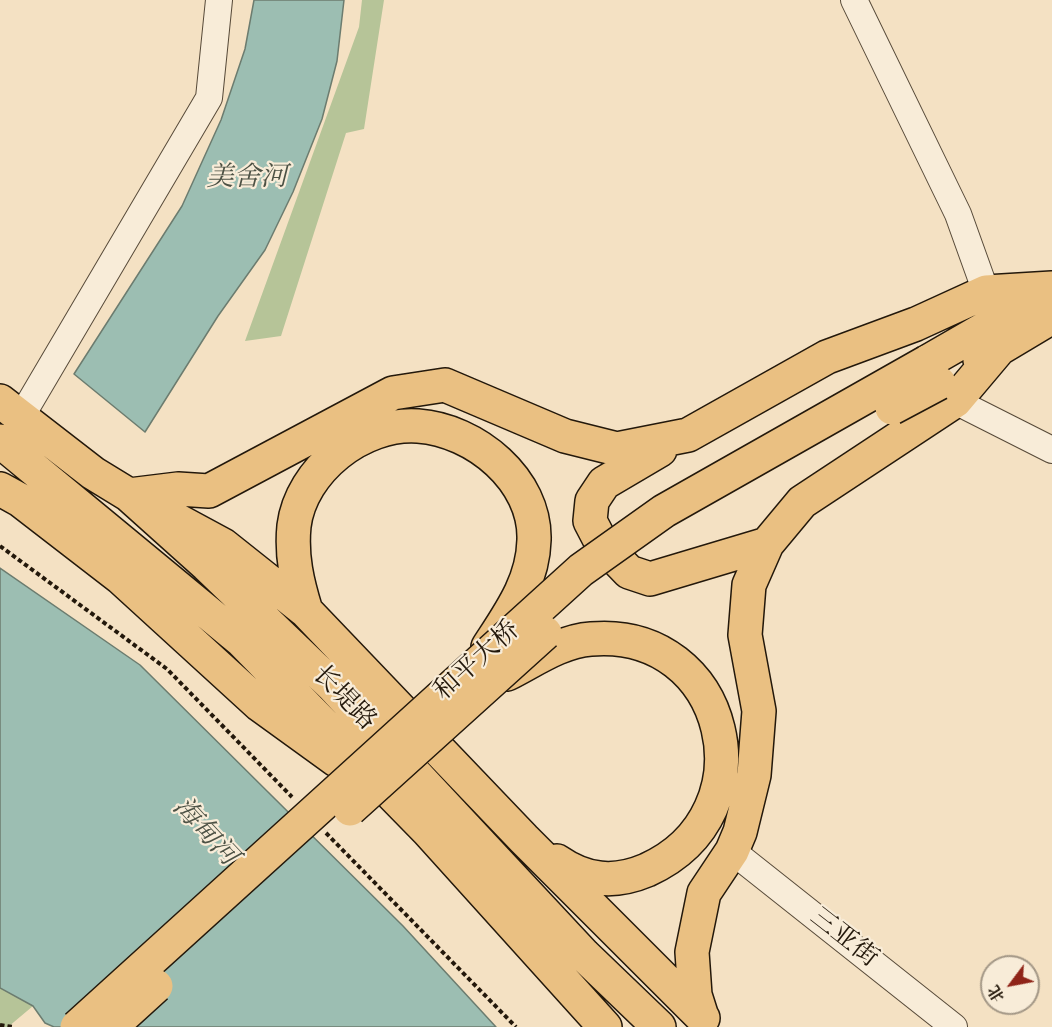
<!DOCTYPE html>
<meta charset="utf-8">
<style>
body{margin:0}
#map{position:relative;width:1052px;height:1027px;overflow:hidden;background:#f4e1c3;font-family:"IM FELL DW Pica","Noto Serif SC",serif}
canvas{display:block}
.north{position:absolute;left:980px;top:955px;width:60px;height:60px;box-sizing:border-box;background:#f8ecd8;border:2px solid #a39786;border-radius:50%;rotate:238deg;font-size:16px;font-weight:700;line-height:24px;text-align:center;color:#23180b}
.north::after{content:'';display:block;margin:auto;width:21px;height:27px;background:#8f2418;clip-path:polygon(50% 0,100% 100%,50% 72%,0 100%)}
</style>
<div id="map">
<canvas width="1052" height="1027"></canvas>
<div class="north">北</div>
</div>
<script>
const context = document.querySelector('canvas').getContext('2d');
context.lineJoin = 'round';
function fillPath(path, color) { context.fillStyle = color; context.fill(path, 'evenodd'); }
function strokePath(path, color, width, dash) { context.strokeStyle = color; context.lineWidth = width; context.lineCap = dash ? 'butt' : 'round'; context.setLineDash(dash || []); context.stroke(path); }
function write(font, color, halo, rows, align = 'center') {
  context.font = font + ' "IM FELL DW Pica","Noto Serif SC",serif'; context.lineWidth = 4.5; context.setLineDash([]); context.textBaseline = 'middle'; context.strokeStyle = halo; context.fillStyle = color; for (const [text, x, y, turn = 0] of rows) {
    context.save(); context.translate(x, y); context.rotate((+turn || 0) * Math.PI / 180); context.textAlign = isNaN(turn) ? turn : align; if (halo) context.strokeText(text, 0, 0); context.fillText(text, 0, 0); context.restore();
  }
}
fillPath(new Path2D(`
 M362,0h22l-20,129 -18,4 -65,203 -36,5 114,-314z
 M0,988l33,18 -25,21h-8z`), '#b6c498');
const water = new Path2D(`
 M254,0h90l-7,61 -15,58 -29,73 -28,58 -47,66 -73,116 -71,-58 108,-168 39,-86 24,-71z
 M0,568l140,97 263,261 93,101h-442l-9,-4 -12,-17 -33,-18z`);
fillPath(water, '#9cbeb2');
strokePath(water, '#6c7c6f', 1.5);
const minor = new Path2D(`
 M854,0l104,214 28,78
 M955,401l97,49
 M21,417l188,-319 10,-98
 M732,851l222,176`);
const major = new Path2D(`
 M980,360l72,-43
 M927,362l123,-71
 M0,401l93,72 36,22 78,70 125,120 252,270 75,72
 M0,441l241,199 187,191 177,196
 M660,450l-56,33 -12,18 -2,20 12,23 27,28 21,7 117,-35
 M0,489l20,11 101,78 139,127 76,55
 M129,495l49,-6 31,2 184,-98 52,-8 120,51 52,13 71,-14 139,-78 89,-33 70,-32 66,-4
 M173,518l50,27 83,66 218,228 179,179
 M306,611c-9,-29 -15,-55 -12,-85 7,-56 68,-104 124,-100 57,4 118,54 116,114 -1,42 -24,73 -46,107
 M507,674c26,-13 54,-33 84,-35 138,-12 182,174 56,231 -33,14 -61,11 -90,-9
 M701,1014l-6,-19 -3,-43 12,-59 28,-42 8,-19 14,-57 5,-64 -14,-76 4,-50 18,-41 35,-42 153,-101 43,-51`);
strokePath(minor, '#574a39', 28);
strokePath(major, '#23180b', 36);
strokePath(new Path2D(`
 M0,546l167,123 125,128
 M326,833l190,194
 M0,1025l13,2`), '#23180b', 4, [4.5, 3]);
strokePath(minor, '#f8ecd8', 26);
strokePath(major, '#eac082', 33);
const majorBridge = new Path2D(`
 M892,408l47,-25
 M350,809l195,-176
 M77,1027l504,-457 83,-59 263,-149
 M111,1027l45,-41`);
strokePath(majorBridge, '#23180b', 36, []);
strokePath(majorBridge, '#eac082', 33);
write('26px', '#23180b', '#f8ecd8', [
 ["和平大桥",478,662,-42],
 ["长堤路",343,699,46],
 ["三亚街",843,939,38]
]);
write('italic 27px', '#4d5245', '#f8ecd8', [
 ["美舍河",247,179],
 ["海甸河",204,833,47]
]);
</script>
